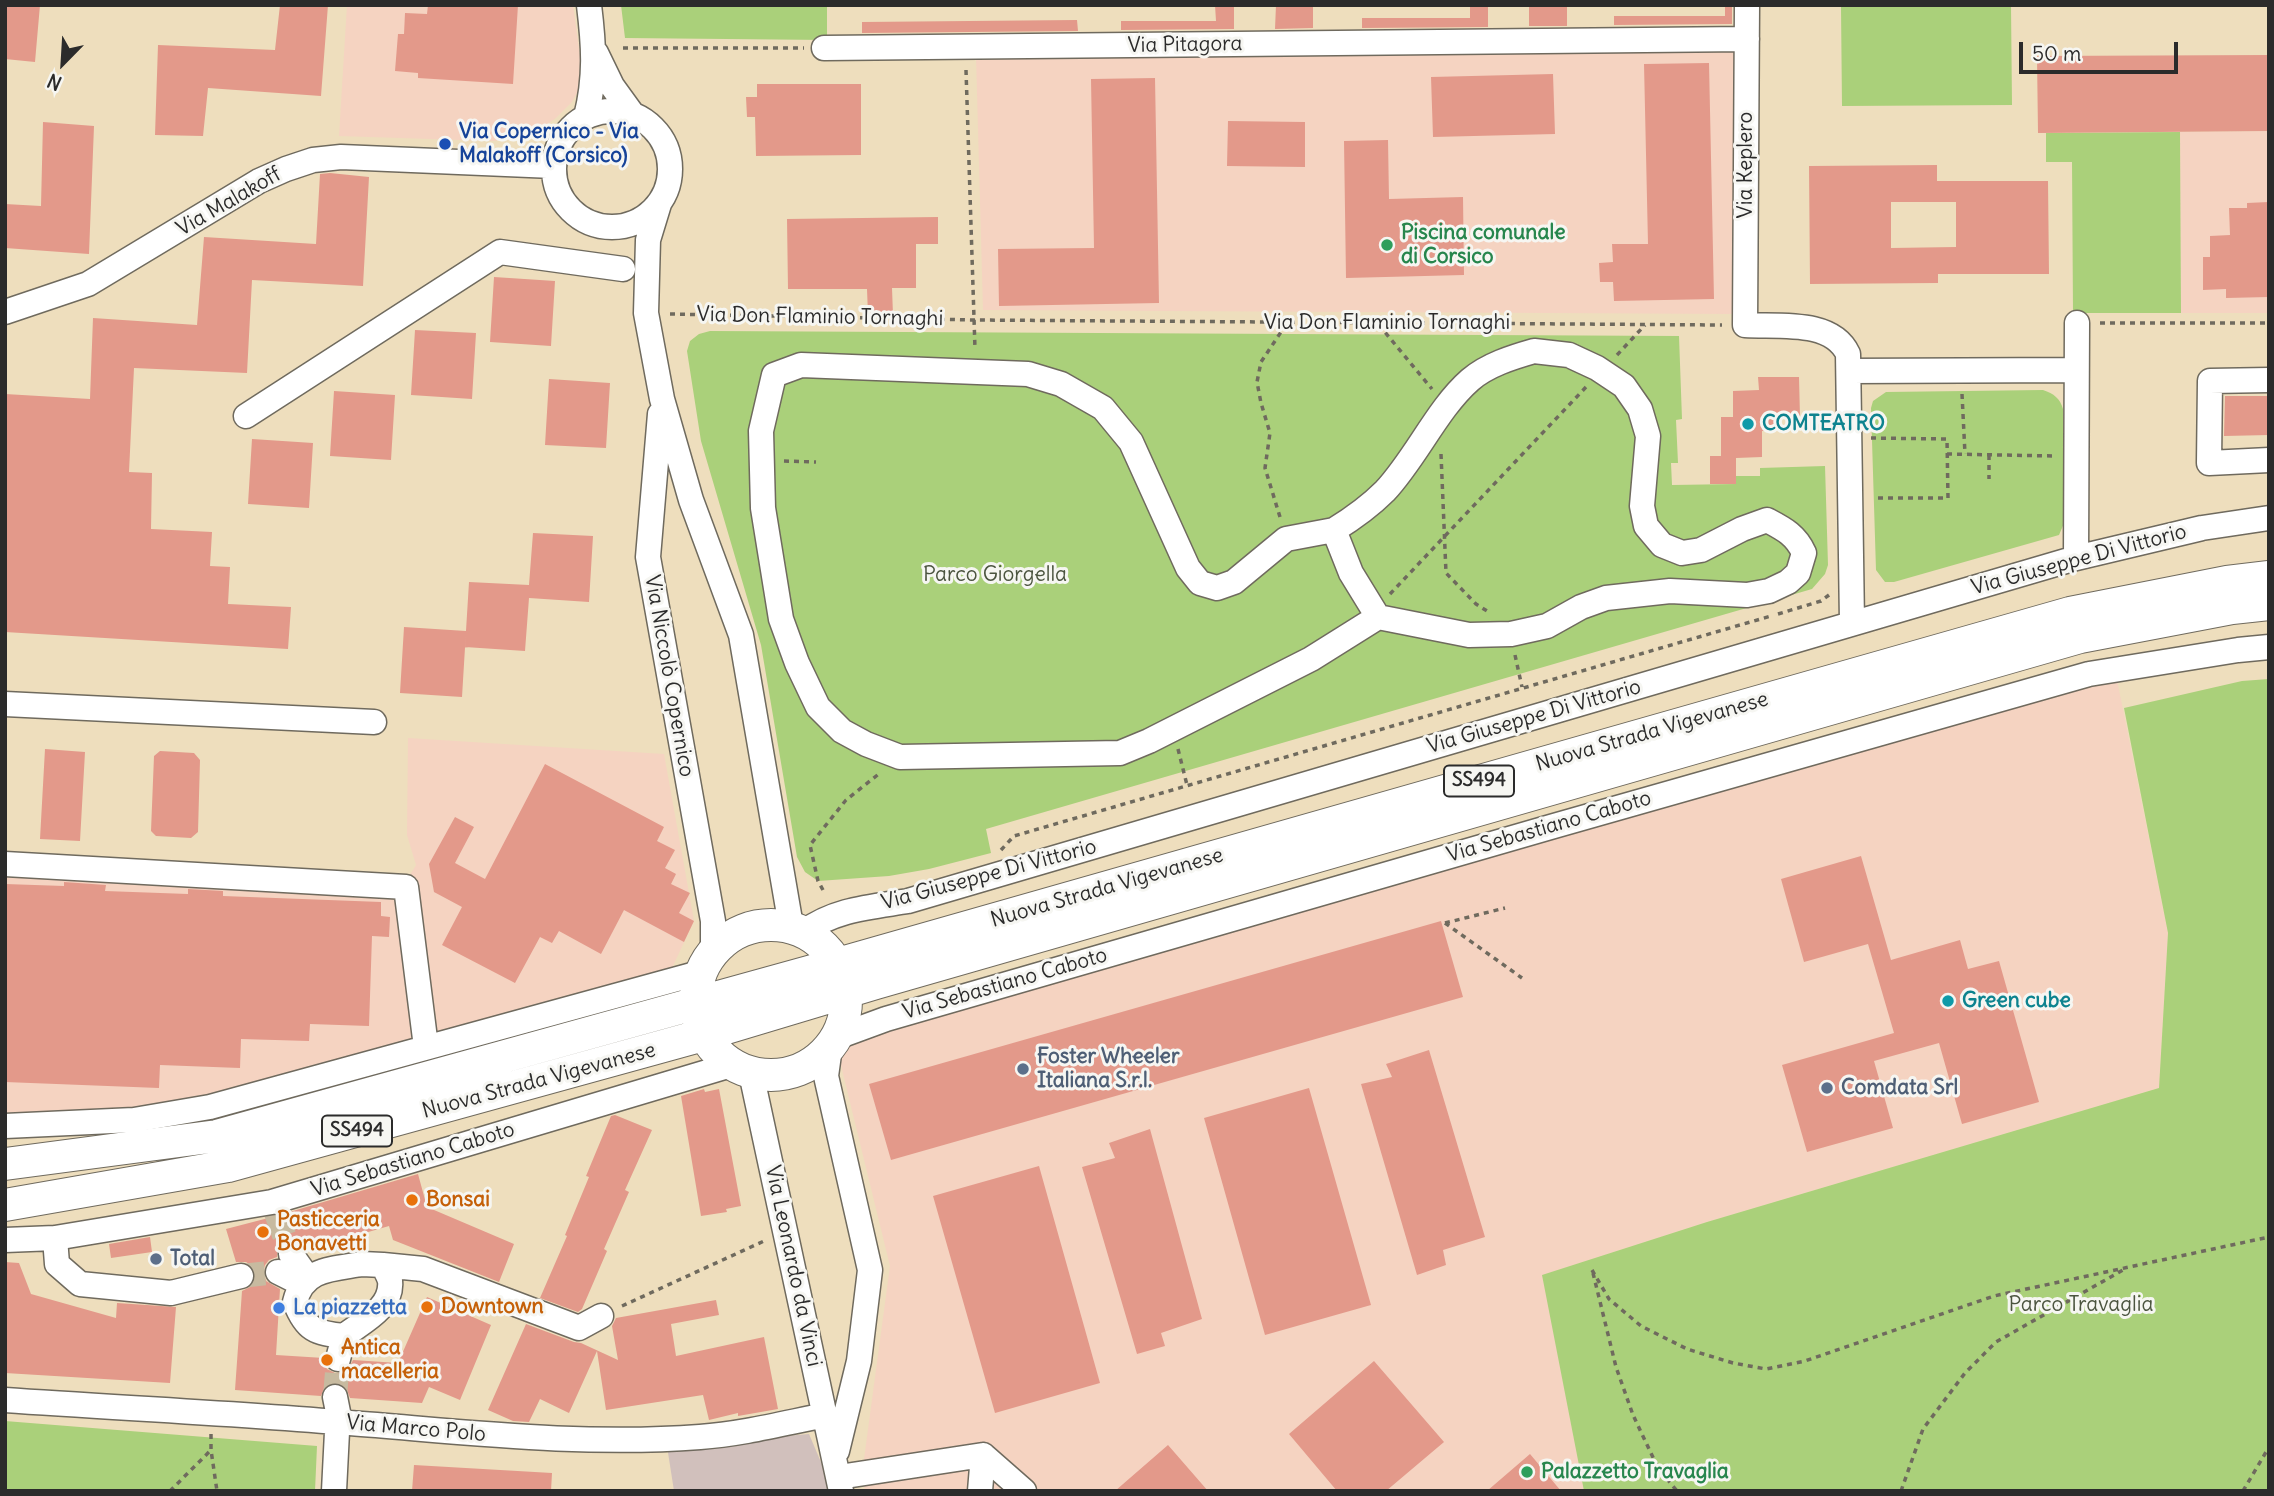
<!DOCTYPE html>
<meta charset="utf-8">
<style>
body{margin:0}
#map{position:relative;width:2274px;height:1496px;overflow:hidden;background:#eedebd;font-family:Delius,sans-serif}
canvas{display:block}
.frame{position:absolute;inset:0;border:7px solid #2b2b2b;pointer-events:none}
.north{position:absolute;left:28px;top:28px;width:70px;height:70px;-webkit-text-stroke:5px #f6f6f2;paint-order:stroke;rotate:204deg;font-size:19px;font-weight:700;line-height:28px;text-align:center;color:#2b2b2b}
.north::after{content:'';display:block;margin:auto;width:24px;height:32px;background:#2b2b2b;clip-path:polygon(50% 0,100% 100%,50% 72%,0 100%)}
.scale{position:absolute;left:2019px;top:42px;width:159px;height:32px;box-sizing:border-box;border:4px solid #2b2b2b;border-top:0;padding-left:9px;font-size:21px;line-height:24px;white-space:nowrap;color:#2b2b2b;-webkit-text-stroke:5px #f6f6f2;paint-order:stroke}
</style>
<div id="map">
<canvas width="2274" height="1496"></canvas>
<div class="frame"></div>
<div class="north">N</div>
<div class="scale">50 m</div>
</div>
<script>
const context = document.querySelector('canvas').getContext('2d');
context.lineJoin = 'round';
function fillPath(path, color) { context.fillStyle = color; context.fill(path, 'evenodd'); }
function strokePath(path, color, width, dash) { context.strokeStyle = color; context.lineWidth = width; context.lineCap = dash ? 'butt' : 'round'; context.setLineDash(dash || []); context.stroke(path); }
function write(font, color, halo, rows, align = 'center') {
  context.font = font + ' Delius,sans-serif'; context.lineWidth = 6; context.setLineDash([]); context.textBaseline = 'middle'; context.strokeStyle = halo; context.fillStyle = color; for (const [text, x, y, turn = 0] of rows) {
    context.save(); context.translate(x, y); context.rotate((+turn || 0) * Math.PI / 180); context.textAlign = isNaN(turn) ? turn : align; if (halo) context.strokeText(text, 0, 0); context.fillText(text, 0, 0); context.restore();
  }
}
fillPath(new Path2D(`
 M347,5h226l8,58 -3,28 -6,11 -16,16 -22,15 -20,6 -22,2 -153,-5z
 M1729,47l8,6 -3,261 -751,-4 -7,-254z
 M2269,131v182h-88l-1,-181z
 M2113,660l55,273 -9,155 -452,134 -164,53 41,216h-719l-3,-17 28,-208 -53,-217 13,-27z
 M408,738l256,16 30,167 -37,79 -442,120 -70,12 -140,3v-280l403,23 8,-13 -9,-30z`), '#f5d3c1');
fillPath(new Path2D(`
 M809,1434l14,33 5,24h-154l-7,-45z`), '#d1c0bc');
fillPath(new Path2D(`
 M621,5h206v35l-202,-2z
 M2011,6l1,99 -170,1 -1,-99z
 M2180,132l1,181h-108l-1,-151h-26v-29z
 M710,331l969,5 3,83 -6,1 2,43h-7l1,22 64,-1v-8h24v-8l65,-2 3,99 -3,9 -13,15 -826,240 5,24 -62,16 -40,7 -71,5 -13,-9 -8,-15 -36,-212 -60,-204 -14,-90 3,-10 9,-7z
 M2043,390c11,4 17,8 20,19l2,112 -6,14 -165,47h-9l-9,-12 -5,-162 2,-7 13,-9z
 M2269,679v812h-685l-42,-216 165,-53 452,-134 9,-155 -44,-225 118,-27z
 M5,1421l312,25 -2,45h-310z`), '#aad07a');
fillPath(new Path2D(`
 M5,5h35l-5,57 -30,-3z
 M280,5h48l-7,91 -113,-8 -5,48 -48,-1 3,-90 117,5z
 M428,5h90l-5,79 -95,-6v-5l-23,-2 3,-37h6l1,-21 22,1z
 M1215,5h19v24l-113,1v-9h95z
 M1276,5h37v23l-38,1z
 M1470,5h18v22l-126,1v-10h108z
 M1529,5h38v21h-38z
 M1725,5h7v19l-118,1v-9h111z
 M1077,20l1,11 -216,2v-11z
 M2269,55v76l-231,2 -1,-77z
 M1709,63l5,236 -100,2 -1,-19h-13l-1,-19 14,-1 -1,-18h36l-4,-180z
 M1553,74l2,60 -122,3 -2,-60z
 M1155,78l4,225 -160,3 -1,-57 96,-1 -3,-169z
 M757,84h104v71l-105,1 -1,-39h-8l-1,-20h11z
 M1228,121l77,1v45l-78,-1z
 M43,122l51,4 -5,128 -84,-6v-44l36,2z
 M1388,140l1,59 74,-2 1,78 -118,3 -2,-137z
 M1937,165v16h111l1,93h-111v9l-128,1 -1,-118zM1891,202h65v45l-65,1z
 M330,173l39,4 -6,109 -111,-6 -5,93 -113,-5 -5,104 23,1 -1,56 61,3 -2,34 20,1 -2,37 63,3 -3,42 -283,-17v-238l85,5 3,-81 104,7 7,-88 112,7 4,-70z
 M2269,202v95l-43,1v-9l-23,1v-33h7v-21l20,-1 -1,-27h18v-5z
 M938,217v27h-22v44h-24l1,27h-25l-1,-26h-79l-1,-70z
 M494,277l61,4 -4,65 -61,-4z
 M415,330l61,3 -4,66 -61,-4z
 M1758,377h41l1,40h-26l1,13 -13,1v26l-26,1v26h-26v-28h11v-39h12v-26l26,-1z
 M549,379l61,4 -4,65 -61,-3z
 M334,391l61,4 -4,65 -61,-4z
 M2225,396h44v39l-45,1z
 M252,439l61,4 -4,65 -61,-4z
 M533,533l60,3 -4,66 -60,-4 -4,53 -60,-4 4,-65 60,3z
 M404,627l62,4 -4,66 -62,-4z
 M45,749l40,3 -5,89 -40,-2z
 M160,751l34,2 6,7 -2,72 -7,6 -35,-2 -5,-5 3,-75z
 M545,764l119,63 -7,14 18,9 -10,18 11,6 -5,10 19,9 -11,20 15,8 -10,21 -60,-32 -23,44 -42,-23 -7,12 -12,-6 -25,46 -73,-38 20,-38 -28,-15 -5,-28 26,-47 19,10 -19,36 30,16z
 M1861,856l30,104 69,-20 8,29 31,-8 40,141 -77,22 -23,-81 -65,18 19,67 -86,24 -25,-87 112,-32 -26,-89 -64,18 -23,-83z
 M64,882l42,3 -1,6 83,3v-5l35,2v5l158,6v14l9,1 -1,20 -17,-1 -3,90 -59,-2 -1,17 -68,-2 -1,29 -80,-3 -1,23 -154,-6v-198l59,2z
 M1441,921l22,76 -572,163 -22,-76z
 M1429,1050l56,187 -42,13 3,15 -29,10 -56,-191 31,-7 -6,-13z
 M1309,1088l62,217 -106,30 -61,-217z
 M704,1089l1,3 14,-3 22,117 -15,3 1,3 -26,4 -20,-120z
 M615,1115l37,15 -27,60 4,2 -25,57 3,2 -25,58 -4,3 -38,-14 27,-62 -2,-1 24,-58 -3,-1 25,-60z
 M1150,1129l52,190 -41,14 4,13 -28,8 -55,-187 33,-9 -6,-15z
 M1039,1166l61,217 -105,30 -62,-217z
 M418,1174l9,33 87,37 -15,38 -106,-42 -4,-14 -83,24 -8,-9 -9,-2 -6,3 -5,5 -1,10 -8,3 -4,5 -2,7 3,9 14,8 -4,66 48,3 3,11 8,4h6l7,-3 5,-10 45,3 29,-66 64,28 -31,75 -31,-13 -7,16 -72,-5 -4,-11 -7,-4 -6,-1 -8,4 -4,10 -86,-6 7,-99 10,-5 3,-6 1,-7 -4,-7 -6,-4h-10l-10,-33 50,-13z
 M150,1237l2,15 -41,6 -2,-14z
 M5,1262l14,1 12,31 85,24 1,-15 59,4 -6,76 -165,-10z
 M716,1300l3,15 -48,9 5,32 88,-19 14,72 -40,7v-3l-29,7 -6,-25 -97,15 -9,-59 -28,62 -29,-14 -11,23 -16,-1 -25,-11 38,-86 48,18 7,1 37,17 -6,-34 4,-8z
 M1374,1361l70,81 -58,49h-49l-48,-57z
 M1168,1445l40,46h-93z
 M1530,1454l31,37h-74z
 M414,1465l138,8 -1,18h-139z`), '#e3998a');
strokePath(new Path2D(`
 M276,1213l15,41
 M241,1276l37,-4
 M335,1397l3,-38`), '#c7baa0', 24, [24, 12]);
const minor = new Path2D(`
 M1747,5l-2,320c33,2 87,-6 103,29l4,269
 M824,48l923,-9
 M596,53l16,33 21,29
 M554 169a58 58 0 1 1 116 0a58 58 0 1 1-116 0Z
 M586,117c10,-40 8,-71 3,-112
 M659,204l-11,36 -2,73 16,86 29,101 50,135 50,291
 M5,312l83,-28 171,-103 27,-12 27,-9 28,-3 212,9
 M1534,351l35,4 28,13 27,18 16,23 8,27 -6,70 4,20 16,19 20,8 19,-3 41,-21 25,-9c17,9 29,15 37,33l-6,20 -10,9 -19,9 -22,4 -77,-4 -64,7 -25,9 -34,19 -36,8 -42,1 -91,-18 -27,-44 -17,-43c18,-11 36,-24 51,-39 31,-33 52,-82 85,-111 17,-15 43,-23 64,-29z
 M1849,371l227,-1
 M2269,380l-59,1 -1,82 60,-3
 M660,414l-12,143 65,364v29
 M246,416l254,-164 123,17
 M1334,530l-48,9 -52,43 -17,6 -17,-5 -12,-15 -57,-126 -28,-34 -42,-24 -33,-10 -227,-9 -27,10 -13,56 2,77 18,111 16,44 21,44 24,24 24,13 34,13 220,-4 29,-12 162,-82 67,-42
 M2076,558l1,-235
 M5,704l369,18
 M5,864l401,23 20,160
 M804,932c31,-23 67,-25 104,-31l1168,-343 126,-30 67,-10
 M837,1037l49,-18 668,-193 535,-152 149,-24 31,-3
 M830,1047l-4,29 44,194 -11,91 -22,90
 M751,1073l90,418
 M5,1126l129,-6 76,-13 489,-134
 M55,1238l2,26 23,20 91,9 70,-17
 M5,1240l50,-2 217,-36 459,-137
 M291,1254l17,24
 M362,1264l21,1c2,5 6,11 7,16 3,27 -28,41 -46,55 -29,-3 -38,-6 -49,-34 8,-34 38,-33 67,-38z
 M383,1265l40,4 156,59 22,-12
 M278,1272l24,12
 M338,1359l6,-23
 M5,1400c115,8 230,13 345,23 117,9 233,23 350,14 42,-3 85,-14 126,-22
 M839,1477l144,-22
 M334,1491l4,-79 -3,-15
 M980,1491l3,-36 41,36`);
const major = new Path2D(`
 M696 1000a75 75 0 1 1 150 0a75 75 0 1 1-150 0Z
 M5,1164l212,-28 621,-172 1232,-351 157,-31 42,-5
 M5,1205l223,-39 475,-131 173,-52 1204,-346 152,-29 37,-4`);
strokePath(minor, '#6f6a5e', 27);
strokePath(major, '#6f6a5e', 34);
strokePath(new Path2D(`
 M623,48h181
 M966,70l9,279
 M670,314l304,6 748,5
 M2100,323h169
 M1379,325l53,64
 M1617,355l28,-30
 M1962,394l3,60
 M1871,438l76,1 1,59h-75
 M1441,454l5,119 30,31 11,7
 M1947,454l109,2
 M1989,455v24
 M784,461l32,1
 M1280,517l-15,-49 5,-35 -9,-30 -4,-21 4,-20 26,-39
 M1390,594l197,-208
 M1778,614l43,-13 8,-6
 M1515,655l7,32
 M1178,749l9,36
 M1001,850l13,-14 757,-220
 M823,890l-5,-9 -8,-36 36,-45 34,-27
 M1445,923l77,55
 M1445,923l60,-15
 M1592,1270l17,29 32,27 46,23 46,14 33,6 39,-8 189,-65 275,-59
 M1593,1273l23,94 17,48 25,53 19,23
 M622,1306l142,-65
 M211,1434v16l6,41
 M170,1491l41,-41
 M1901,1491l22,-62 42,-56 31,-31 127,-72
 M2243,1491l26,-44`), '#6f6a5e', 3.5, [5, 5]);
strokePath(minor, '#fff', 24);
strokePath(major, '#fff', 32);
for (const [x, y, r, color] of [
 [445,144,7,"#1a4fb4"],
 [1387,245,7,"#2e9e5b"],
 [1748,424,7,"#0f9aa8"],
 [1948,1001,7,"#0f9aa8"],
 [1023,1069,7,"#5c6f8a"],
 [1827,1088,7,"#5c6f8a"],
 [412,1200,7,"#e8710a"],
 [263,1232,7,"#e8710a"],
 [156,1259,7,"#5c6f8a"],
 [427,1307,7,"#e8710a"],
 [279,1308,7,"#3f7fe0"],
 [327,1360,7,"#e8710a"],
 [1527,1472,7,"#2e9e5b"]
]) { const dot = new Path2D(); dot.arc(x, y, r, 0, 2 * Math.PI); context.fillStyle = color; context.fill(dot); strokePath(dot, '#f6f6f2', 2.5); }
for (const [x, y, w] of [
 [1479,781,70],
 [357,1131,70]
]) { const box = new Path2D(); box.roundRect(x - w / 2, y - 15.5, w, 31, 5); context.fillStyle = '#f6f6f2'; context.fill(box); strokePath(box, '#2b2b2b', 2); }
write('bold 19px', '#2b2b2b', null, [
 ["SS494",1479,781],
 ["SS494",357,1131]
]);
write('21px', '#2b2b2b', '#f6f6f2', [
 ["Via Pitagora",1185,45,-1],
 ["Via Keplero",1746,165,-90],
 ["Via Malakoff",229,202,-30],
 ["Via Don Flaminio Tornaghi",820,317,1],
 ["Via Don Flaminio Tornaghi",1387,323],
 ["Via Giuseppe Di Vittorio",2079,560,-15],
 ["Via Niccolò Copernico",669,676,80],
 ["Via Giuseppe Di Vittorio",1534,717,-16],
 ["Nuova Strada Vigevanese",1652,732,-16],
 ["Via Sebastiano Caboto",1549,827,-16],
 ["Via Giuseppe Di Vittorio",989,875,-15],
 ["Nuova Strada Vigevanese",1107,888,-16],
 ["Via Sebastiano Caboto",1005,984,-16],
 ["Nuova Strada Vigevanese",539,1081,-15],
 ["Via Sebastiano Caboto",413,1160,-17],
 ["Via Leonardo da Vinci",793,1266,78],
 ["Via Marco Polo",416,1429,5]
]);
write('bold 21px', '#164399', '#f6f6f2', [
 ["Via Copernico - Via",459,132],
 ["Malakoff (Corsico)",459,156]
], 'left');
write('bold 21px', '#27864d', '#f6f6f2', [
 ["Piscina comunale",1401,233],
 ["di Corsico",1401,257],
 ["Palazzetto Travaglia",1541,1472]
], 'left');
write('bold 21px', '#0d838f', '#f6f6f2', [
 ["COMTEATRO",1762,424],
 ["Green cube",1962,1001]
], 'left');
write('21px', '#4b543f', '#f6f6f2', [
 ["Parco Giorgella",995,575],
 ["Parco Travaglia",2081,1305]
]);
write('bold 21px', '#4e5e75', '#f6f6f2', [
 ["Foster Wheeler",1037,1057],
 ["Italiana S.r.l.",1037,1081],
 ["Comdata Srl",1841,1088],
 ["Total",170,1259]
], 'left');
write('bold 21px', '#c56008', '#f6f6f2', [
 ["Bonsai",426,1200],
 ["Pasticceria",277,1220],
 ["Bonavetti",277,1244],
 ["Downtown",441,1307],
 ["Antica",341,1348],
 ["macelleria",341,1372]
], 'left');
write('bold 21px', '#366cbe', '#f6f6f2', [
 ["La piazzetta",293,1308]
], 'left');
</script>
